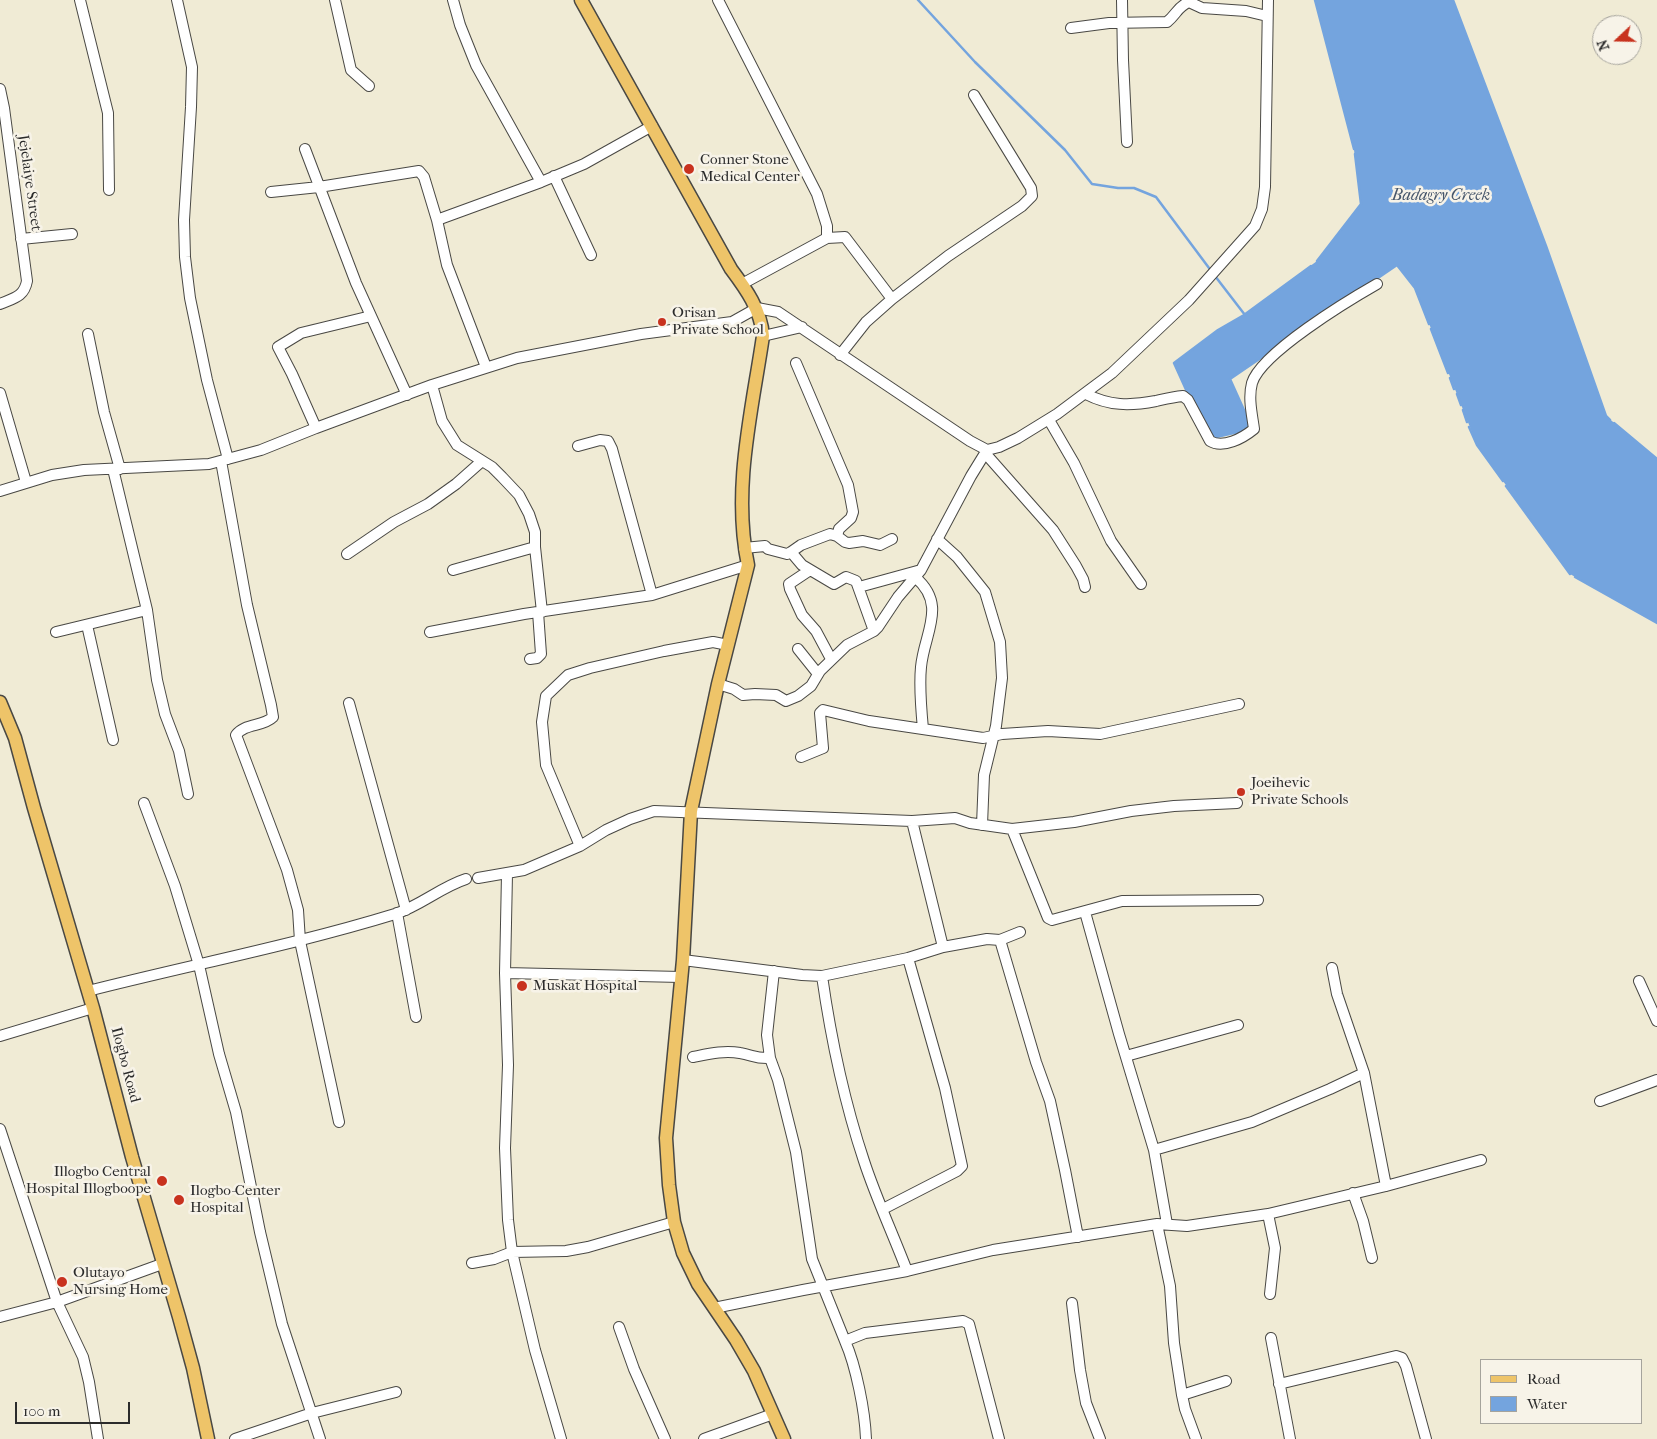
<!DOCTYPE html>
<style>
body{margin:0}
#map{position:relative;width:1657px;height:1439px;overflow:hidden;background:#f0ebd5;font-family:"IM FELL French Canon",serif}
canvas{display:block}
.legend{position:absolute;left:1480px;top:1359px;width:162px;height:65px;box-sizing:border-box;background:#f7f3e8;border:1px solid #a5a39c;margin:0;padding:6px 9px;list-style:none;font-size:15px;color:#2b2b2b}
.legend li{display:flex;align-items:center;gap:10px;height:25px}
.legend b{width:25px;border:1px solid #a5a39c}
.north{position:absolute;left:1592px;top:15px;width:50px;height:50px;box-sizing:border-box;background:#f7f3e8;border:1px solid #a5a39c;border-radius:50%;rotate:249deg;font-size:14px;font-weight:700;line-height:20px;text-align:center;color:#2b2b2b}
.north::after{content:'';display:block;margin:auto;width:18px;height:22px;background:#c8321e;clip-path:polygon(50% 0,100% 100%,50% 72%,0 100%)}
.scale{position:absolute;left:15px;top:1402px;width:115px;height:22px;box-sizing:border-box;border:2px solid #2b2b2b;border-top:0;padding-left:6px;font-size:15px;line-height:18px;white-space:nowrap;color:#2b2b2b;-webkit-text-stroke:4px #f7f3e8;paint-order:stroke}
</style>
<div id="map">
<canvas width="1657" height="1439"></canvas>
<ul class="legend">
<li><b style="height:6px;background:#eec469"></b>Road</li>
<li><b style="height:14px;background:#74a4de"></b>Water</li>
</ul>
<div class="north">N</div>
<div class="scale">100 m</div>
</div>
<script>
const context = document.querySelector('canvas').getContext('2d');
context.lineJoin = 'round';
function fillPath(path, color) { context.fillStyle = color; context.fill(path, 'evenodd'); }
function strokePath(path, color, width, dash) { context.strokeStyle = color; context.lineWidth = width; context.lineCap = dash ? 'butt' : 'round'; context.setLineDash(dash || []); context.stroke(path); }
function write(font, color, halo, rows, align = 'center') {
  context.font = font + ' "IM FELL French Canon",serif'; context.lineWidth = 5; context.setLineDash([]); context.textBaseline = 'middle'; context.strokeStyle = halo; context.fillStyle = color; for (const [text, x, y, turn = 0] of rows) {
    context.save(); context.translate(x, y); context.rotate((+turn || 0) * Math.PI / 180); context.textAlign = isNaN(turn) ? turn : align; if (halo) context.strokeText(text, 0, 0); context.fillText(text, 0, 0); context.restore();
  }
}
fillPath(new Path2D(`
 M1315,0h138l93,246 60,170 51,43v164l-87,-49 -93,-129 -62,-157 -18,-23 -167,114 23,50 -44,10 -35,-76 44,-33 26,-15 73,-54 44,-56 -7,-55z`), '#74a4de');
strokePath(new Path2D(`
 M918,0l57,62 90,88 27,34 26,4h16l22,9 56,75
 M1315,0l39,149
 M1453,0l93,246 60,170 4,4
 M1317,261l44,-57 -6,-50
 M1215,276l30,39
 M1375,280l22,-15 18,23 14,36
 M1431,329l17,44
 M1450,378l4,11
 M1188,394l-14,-31 44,-33 26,-15 67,-49
 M1457,394l4,11
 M1463,410l4,12
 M1248,419l-18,-40 41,-28
 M1614,423l43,36
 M1469,427l8,18 26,36
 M1212,438l26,-6
 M1506,486l64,88
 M1575,577l82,46`), '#74a4de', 2.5);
const minor = new Path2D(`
 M80,0l28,113 1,77
 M177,0l15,67 -1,40 -7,113 1,37 5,41 17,82 21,79
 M335,0l16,70 18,16
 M453,0l7,25 16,40 65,117
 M718,0l99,194 10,32v12l-85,46
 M1122,0l1,60 4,82
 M1071,28l38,-5 58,-1c10,-8 10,-15 22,-20l13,6 44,3 21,5
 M0,89l4,19 23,173c-3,16 -13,17 -27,23
 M305,149l51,134 51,112
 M554,176l37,79
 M271,192l48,-5 100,-16 5,6 13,43 10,45 39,102
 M437,220l104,-38 43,-18 68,-38
 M827,238l18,-1 47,62
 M21,239l51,-5
 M88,334l16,78 16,57
 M763,336l39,-9
 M840,355l26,-33 26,-23 56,-43 74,-50 10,-10 -1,-8 -57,-93
 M796,363l52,122 5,27 -2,6 -12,11 -2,7
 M432,385l10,36 15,24 35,22 10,10 17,18 10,19 6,18v15l7,65
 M0,393l26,89
 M1086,394c23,12 44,12 70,7 9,-2 17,-4 27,-5l5,4 22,41c13,8 33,-3 44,-12 -2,-15 -6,-31 -2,-46 9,-30 97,-83 125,-99
 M1049,420l25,43 37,78 30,43
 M316,428l-24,-54 -14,-27 23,-14 70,-17
 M578,446l22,-6 8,1 4,8 40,146
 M985,453l68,77 23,36 7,13 2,8
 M221,461l26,144 24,100 2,12c-10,10 -28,6 -37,18l51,135 11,40 2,31 39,181
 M113,469l34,141 10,70 8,34 14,37 9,43
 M0,491l52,-16 32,-5 125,-6 52,-14 55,-22 116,-43 85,-27 124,-24 91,-12 25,-14 21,4 192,129 17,9 12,-3 19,-9 39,-24 55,-41 77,-73 66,-74 7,-17 3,-22 3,-187
 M937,539l20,18 28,35 15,50 2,36 -6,48 -12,49 -2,50
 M744,548l21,-2 3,3 19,5 4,-2 11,13 32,19 12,-7 10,4 18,50
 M791,552l10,-7 29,-11 7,2 8,6 4,1 14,-2 17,4 12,-6
 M347,554l47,-32 34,-18 28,-20 26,-23
 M453,570l82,-23
 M810,570l-21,14 1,5 12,26 14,16 15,28
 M915,577c33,28 9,56 6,90 -2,20 0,41 2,62
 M859,587l62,-17
 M87,625l26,115
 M56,632l91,-22
 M430,632l94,-18 128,-19 96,-30
 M798,649l20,25
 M530,659l7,-1 4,-4 -3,-42
 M718,684l16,5 9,6 12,-1 21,1 10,6 12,-5 13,-10 9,-15 27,-26 27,-14 4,-4 20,-30 23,-27 50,-94 16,-26
 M349,703l57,207
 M801,757l22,-9 -3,-35 3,-3 46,11 114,17 19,-4 46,-3 52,3 139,-30
 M144,803l31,83 24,79 20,89 17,58 24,120 22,92 38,115
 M912,821l31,126
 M1012,829l36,89 4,2 70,-19 136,-1
 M580,846l-34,-81 -4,-43 4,-26 22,-21 22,-7 74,-17 49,-9 15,3
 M507,874l-2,99 3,92 -3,83 3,72 4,32 23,98 26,89
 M478,878l46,-8 56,-24 26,-16 24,-11 24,-8 258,10 43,-3 15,5 42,6 62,-7 57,-11 43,-5 63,-3
 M1085,912l34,122 35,116 13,74
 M397,913l19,104
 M1000,940l36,122 14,39 15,69 13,67
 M683,960l119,15 20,1 86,-18 35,-11 44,-8 13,1 20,-8
 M1332,968l5,26 27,79 22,113
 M774,971l-7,64 3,23 8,22 18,72 16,107 33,82
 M505,973l176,4
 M822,976c9,63 22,125 42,185 12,37 29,73 43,110
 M1639,981l18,40
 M88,991c102,-26 206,-46 307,-77 25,-8 46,-27 71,-35
 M0,1036l93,-28
 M1126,1056l112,-31
 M693,1057c15,-3 31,-7 47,-4 13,2 15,6 30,5
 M1600,1101l57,-21
 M0,1129l57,173 26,55 6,25 9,57
 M1154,1150l98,-28 78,-33 34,-16
 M1353,1193l10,28 9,37
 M883,1209l74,-38 5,-5 -17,-78 -37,-130
 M1268,1214l7,34 -5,46
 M1157,1224l13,62 4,57 8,52 3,14 11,30
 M472,1263l22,-4 18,-7 54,-1 22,-4 86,-25
 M1072,1303l8,67 6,33 14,36
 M714,1308l89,-18 104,-19 86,-21 164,-26 30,2 81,-12 118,-28 95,-26
 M0,1317l57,-15 105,-38
 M619,1327l15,42 31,70
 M1271,1338l19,101
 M1279,1384l117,-28 6,2 4,8 20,73
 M1182,1395l44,-14
 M235,1439l77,-26 84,-21
 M704,1439l69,-25
 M866,1439c-1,-28 -10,-73 -21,-98l20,-8 98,-12 6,3 30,115`);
const major = new Path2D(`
 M581,0l150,269c15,20 30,41 32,67 -11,75 -31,153 -15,229l-30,119 -27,127 -8,149 -17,178 3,47 5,37 9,31 15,31 38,56 18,31 30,68
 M0,702l15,36 19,70 59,200 39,149 47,160 14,51 15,71`);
strokePath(minor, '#494844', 12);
strokePath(major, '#494844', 15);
strokePath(minor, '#fff', 10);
strokePath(major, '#eec469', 12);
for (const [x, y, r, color] of [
 [689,169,6,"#c8321e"],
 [662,322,5,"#c8321e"],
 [1241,792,5,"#c8321e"],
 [522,986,6,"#c8321e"],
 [162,1181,6,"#c8321e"],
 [179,1200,6,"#c8321e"],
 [62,1282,6,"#c8321e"]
]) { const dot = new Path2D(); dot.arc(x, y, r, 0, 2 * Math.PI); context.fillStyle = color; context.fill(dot); strokePath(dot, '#f7f3e8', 2); }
write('15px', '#2b2b2b', '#f7f3e8', [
 ["Conner Stone",700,160],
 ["Medical Center",700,177],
 ["Orisan",672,313],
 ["Private School",672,330],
 ["Joeihevic",1251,783],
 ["Private Schools",1251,800],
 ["Muskat Hospital",533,986],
 ["Illogbo Central",151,1172,"right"],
 ["Hospital Illogboope",151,1189,"right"],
 ["Ilogbo-Center",190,1191],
 ["Hospital",190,1208],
 ["Olutayo",73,1273],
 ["Nursing Home",73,1290]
], 'left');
write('15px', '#2b2b2b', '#f7f3e8', [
 ["Jejelaiye Street",29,183,82],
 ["Ilogbo Road",125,1065,75]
]);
write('italic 16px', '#45556a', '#f7f3e8', [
 ["Badagry Creek",1441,196]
]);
</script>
